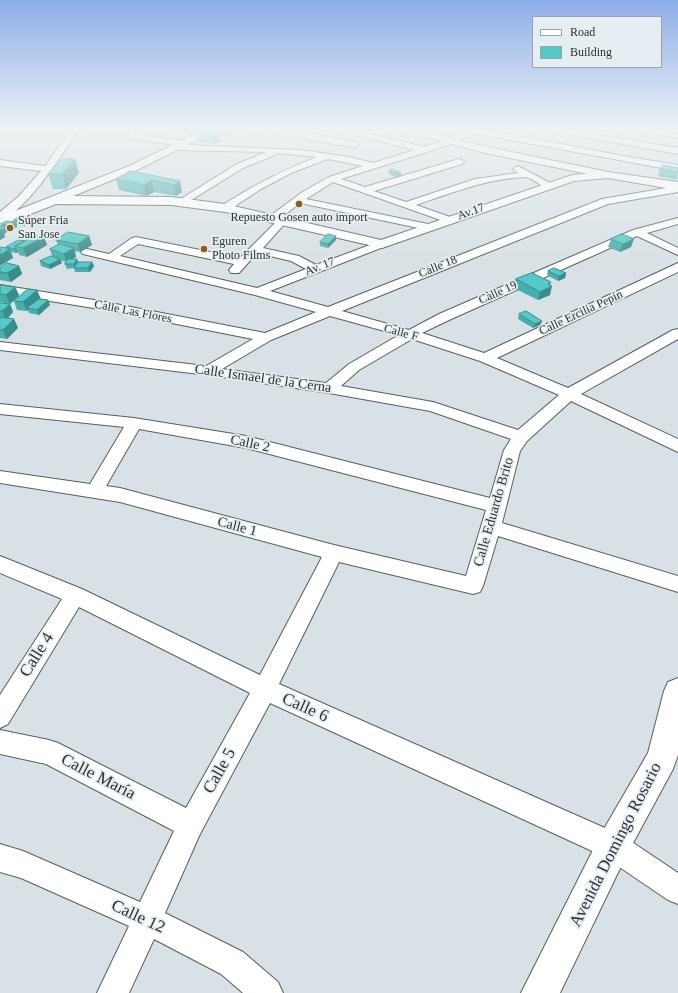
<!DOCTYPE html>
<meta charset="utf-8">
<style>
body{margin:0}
#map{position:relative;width:678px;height:993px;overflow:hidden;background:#d8e1e5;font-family:"Times New Roman",serif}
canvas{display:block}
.legend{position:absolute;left:532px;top:16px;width:130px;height:52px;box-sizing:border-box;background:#e5eef2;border:1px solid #9ca2a5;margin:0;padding:5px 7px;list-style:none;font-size:12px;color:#2e3132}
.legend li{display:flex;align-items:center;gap:8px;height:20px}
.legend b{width:20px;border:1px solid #9ca2a5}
</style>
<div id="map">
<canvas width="678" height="993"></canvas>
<ul class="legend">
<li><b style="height:5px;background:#fff"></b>Road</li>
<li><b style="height:11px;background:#52cac7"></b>Building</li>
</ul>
</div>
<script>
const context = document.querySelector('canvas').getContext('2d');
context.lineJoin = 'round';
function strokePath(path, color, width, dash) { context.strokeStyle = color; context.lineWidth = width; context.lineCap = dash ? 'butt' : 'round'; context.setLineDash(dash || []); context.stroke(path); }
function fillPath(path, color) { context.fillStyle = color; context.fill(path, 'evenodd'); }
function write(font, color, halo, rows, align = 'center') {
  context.font = font + ' "Times New Roman",serif'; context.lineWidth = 3.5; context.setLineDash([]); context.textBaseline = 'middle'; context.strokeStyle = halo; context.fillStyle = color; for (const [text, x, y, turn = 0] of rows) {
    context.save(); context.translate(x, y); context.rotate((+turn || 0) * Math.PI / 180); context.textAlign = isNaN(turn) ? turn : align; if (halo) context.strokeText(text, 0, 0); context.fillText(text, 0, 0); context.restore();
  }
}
const minor = new Path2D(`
 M72,128h8c-15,22 -55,86 -80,92v-8l19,-16 22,-25 -41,-5v-6l45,6z
 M122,128h14l-2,6 48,7 3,1 1,3 115,5 48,7 24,6 42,-13 -81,-20 -1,-2h14l77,19 18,-6 -45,-11 -1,-2h14l40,10 14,-7 -6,-3h21l144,28 55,9v6l-205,-38 -14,8 149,31 5,3 -5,3 -123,-25 -33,-9 -111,35 24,8 94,-28 3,1 2,2 -2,2 -88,27 32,11 69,-23 43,-6 -5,-4 5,-3 36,19 -2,2c-10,3 -18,-10 -28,-10 -38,2 -73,16 -108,28l37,13 1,2 -1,2 -4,1 -116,-41 -27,17 122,25 5,3 -5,3 -128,-27 -18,14 5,1 1,2 -25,28 36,8 17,9 62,-23h8l2,2 -2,2 -116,45 58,16 274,-108 76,-13v6l-70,12 -266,107 67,19 30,-16 194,-84 45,-12v6l-31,9 31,15v7l-41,-19 -188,84 -27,13 62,20 194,-90v9l-181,86 71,30 105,-58 5,-1v10l-97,55 97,45v13l-107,-51 -44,40 -7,10 -18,72 176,53v16l-180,-56 -15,50 -3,6 -7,2 -134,-32 -60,122 344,152 55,37v31l-10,-4 -65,-44 -333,-153 -70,131 -35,79 78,39 35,30 5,11h-40l-22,-19 -67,-35 -25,54h-32l32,-67 -108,-48 -21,-6v-28l23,7 117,51 34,-71 -128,-67 -46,-10v-24l49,10 9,3 128,65 64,-115 -171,-86 -71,117 -8,4v-33l62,-96 -62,-26v-17l82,33 178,86 62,-118 -202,-55 -120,-19v-12l90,13 34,-57 -124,-13v-10l134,14 112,18 244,62 14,-48 7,-11 -81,-28 -101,-18 -121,-18 -208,-25v-8l206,24 47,-27 -153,-30 -100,-16v-8l100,16 165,32 51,-21 -61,-17 -172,-41 -2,-2 2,-2 4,-1 22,5 23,-16 4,-1 104,21 37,-37 -7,-1 -1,-2 1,-2 31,-23 28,-16 34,-11 -35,-7 -37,14 -30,16 -32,21h-8l-1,-2 1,-2c33,-21 60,-35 96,-49l-41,-4 -1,2 -32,13 -60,37 -5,-3 1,-2 58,-36 29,-12 -90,-2 -4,-3 1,-2 -45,-7 -2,-4 2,-3zM138,244l96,20 -5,6 2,3h8l18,-20 34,8 15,8 -49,19 -137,-32zM330,316l69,19 -50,29 -23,19 -104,-14 49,-29zM412,339l68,22 79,34 -41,35 -85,-28 -92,-16 18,-16zM139,429l107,19 240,62 -20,66 -132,-31 -214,-57 -14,-2z
 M267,128h14l74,14 4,3 -4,3 -52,-10 -35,-8z
 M540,128h19l119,20v6l-134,-24z
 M628,128h19l31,6v4l-46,-8z`);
const major = new Path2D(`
 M208,128h13l-84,42 -64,26 98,1 54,7 156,36 191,-65 36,-3 70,10v8l-70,-12 -34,3 -192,67 -157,-36 -54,-7 -115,-1 -56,22v-9l129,-51z
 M678,678v77l-5,14 -48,89 -65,135h-39l80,-159 47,-81 16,-62 4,-9z`);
strokePath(minor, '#575f62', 2);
strokePath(major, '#575f62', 2);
fillPath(minor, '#fff');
fillPath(major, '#fff');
fillPath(new Path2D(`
 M173,128h30l-5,2h-2v1l-6,3 -17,-4z
 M227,128h14v1l-4,2 -5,-1v3l-8,4 -5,-1 1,5 -5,3 -16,-2 -2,-7 17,-2v-1l13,-3z
 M678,143v5h-2z
 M75,159l4,14 -13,16h-13l-5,-15z
 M678,168l-1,12 -19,-4 2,-7z
 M389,171l12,2v3l-4,2 -8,-4z
 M116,179l64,2 2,11 -6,4 -22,-4 -8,4 -27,-6z
 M30,218l1,4 -7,4 -7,-1v2l-6,3h-3v1l-4,3 1,3 -5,3 2,-14 -1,-2 13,-2v-2z
 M89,236l3,9 -12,7 -5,-1 1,6 -4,2h5l1,3h14l2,4 -4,6h-15l-1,-4 -7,1 -2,-5 1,-2 -5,-2 1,3 -12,6 -9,-3 -1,-5 12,-5 -2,-7 8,-4 -2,-5z
 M336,236v4l-8,8 -8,-2v-4z
 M44,237l3,8 -20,12 -8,-2 -1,-3 -2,1 -5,-1 2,6 -7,-11 19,-6z
 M611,239l20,8 -11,5 -12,-5z
 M19,266l3,8 -11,8 -11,-2v-12z
 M548,271l18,2 -1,5 -7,3 -11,-6z
 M516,279l34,6v10l-12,5 -24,-12z
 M0,286l15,1 4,8 -9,9 -10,-2z
 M37,290l3,9 10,6 -11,10 -10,-2 -1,-3 -1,1 -10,-1 -3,-9z
 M0,303l10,1 3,8 -5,6 6,1 4,9 -11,11 -7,-1z
 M519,314l23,7 -2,4 -7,3 -15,-9z`), '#47aeab');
fillPath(new Path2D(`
 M189,128h6l1,3 -6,3z
 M197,128h6l-5,2z
 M237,128h4v1l-4,2z
 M232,129v4l-8,4 -1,-3z
 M219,134l1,7 -5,3 -1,-7z
 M75,159l4,14 -13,16 -4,-15z
 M401,173v3l-4,2 1,-4z
 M151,180l3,12 -8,4 -2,-11z
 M180,181l2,11 -6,4 -2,-11z
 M30,218l1,4 -7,4 -2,-4z
 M16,223l1,4 -6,3 -1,-4z
 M7,227l1,4 -4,3 1,3 -5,3v-10z
 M89,236l3,9 -12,7 -2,-8z
 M336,236v4l-8,8v-4z
 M44,237l3,8 -20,12 -4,-9z
 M634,239l-3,8 -11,5 3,-8z
 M16,248l2,4 -2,1 -1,-4z
 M74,248l2,9 -10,5 -2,-8z
 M10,249l3,9 -13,8v-11z
 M60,259l2,4 -12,6 -1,-4z
 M77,259l1,4 -3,5 -1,-4z
 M92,262l2,4 -4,6 -2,-4z
 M19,266l3,8 -11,8 -4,-9z
 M566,273l-1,5 -7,3 1,-5z
 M551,282l-2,5 3,-1 -2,9 -12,5 2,-8 8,-8z
 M15,287l4,8 -9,9 -4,-9z
 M37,290l4,9 -12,10 -2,-1 1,2 -1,1 -4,-9z
 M48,300l2,5 -11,10 -2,-5z
 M10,304l3,8 -7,8 -4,-9z
 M14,319l4,9 -11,11 -4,-9z
 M542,321l-2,4 -7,3 2,-4z`), '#398d8b');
const building = new Path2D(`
 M219,128h3l10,1 -9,5 -9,-2z
 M203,132l16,2 -5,3 -17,-2z
 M62,159h13l-13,15h-14z
 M663,165l15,3v4l-18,-3z
 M392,169l9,4 -3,1 -9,-3z
 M131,171l49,10 -6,4 -23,-5 -7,5 -28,-6z
 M21,216l9,2 -8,4 -8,-2z
 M7,221l9,2 -6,3 -9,-2z
 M0,226l7,1 -5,3 -2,-1z
 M68,232l21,4 -11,8 -22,-4z
 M328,234l8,2 -8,8 -8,-2z
 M622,234l12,5 -11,5 -12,-5z
 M36,235l8,2 -21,11 -8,-2z
 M19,240l6,1 -10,5 1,2 -1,1 -9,-2z
 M60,244l14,4 -10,6 -14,-5z
 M1,247l9,2 -10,6v-7z
 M51,256l9,3 -11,6 -9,-4z
 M68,259h9l-3,5h-9z
 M78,262h14l-4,6h-14z
 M7,263l12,3 -12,7 -7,-1v-4z
 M554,268l12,5 -7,3 -11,-5z
 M532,273l19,9 -3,2 4,2 -12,6 -24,-13z
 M2,285l13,2 -9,8 -6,-1v-8z
 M28,289l9,1 -14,12 -9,-1z
 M39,299l9,1 -11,10 -10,-2z
 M0,303l10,1 -8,7h-2z
 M526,311l16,10 -7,3 -16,-10z
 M0,317l14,2 -11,11h-3z`);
fillPath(building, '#52cac7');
strokePath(building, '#398d8b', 1);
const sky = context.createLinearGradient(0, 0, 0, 267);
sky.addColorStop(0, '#8fadea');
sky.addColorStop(0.48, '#edf2f3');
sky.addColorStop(1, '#edf2f300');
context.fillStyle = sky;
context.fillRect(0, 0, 678, 267);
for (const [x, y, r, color] of [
 [299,204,4,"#935c14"],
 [10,228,4,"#935c14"],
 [204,249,4,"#935c14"]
]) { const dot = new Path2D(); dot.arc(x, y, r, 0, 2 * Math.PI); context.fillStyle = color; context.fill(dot); strokePath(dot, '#e5eef2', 1.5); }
write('12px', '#2e3132', '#e5eef2', [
 ["Av.17",471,212,-20],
 ["Av. 17",320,267,-22],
 ["Calle 18",438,267,-22],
 ["Calle 19",498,293,-24],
 ["Calle Las Flores",133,312,11],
 ["Calle Ercilia Pepín",581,313,-25],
 ["Calle F",401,333,15]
]);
write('12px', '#2e3132', '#e5eef2', [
 ["Repuesto Gosen auto import",299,218,"center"],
 ["Súper Fria",18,221],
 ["San Jose",18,235],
 ["Eguren",212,242],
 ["Photo Films",212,256]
], 'left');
write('14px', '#2e3132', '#e5eef2', [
 ["Calle Ismael de la Cerna",263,379,8],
 ["Calle 2",250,444,12],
 ["Calle Eduardo Brito",494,512,-74],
 ["Calle 1",237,527,15]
]);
write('17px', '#2e3132', '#e5eef2', [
 ["Calle 4",37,655,-58],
 ["Calle 6",305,708,24],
 ["Calle 5",220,771,-61],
 ["Calle María",98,777,27],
 ["Avenida Domingo Rosario",616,845,-63],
 ["Calle 12",138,917,25]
]);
</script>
